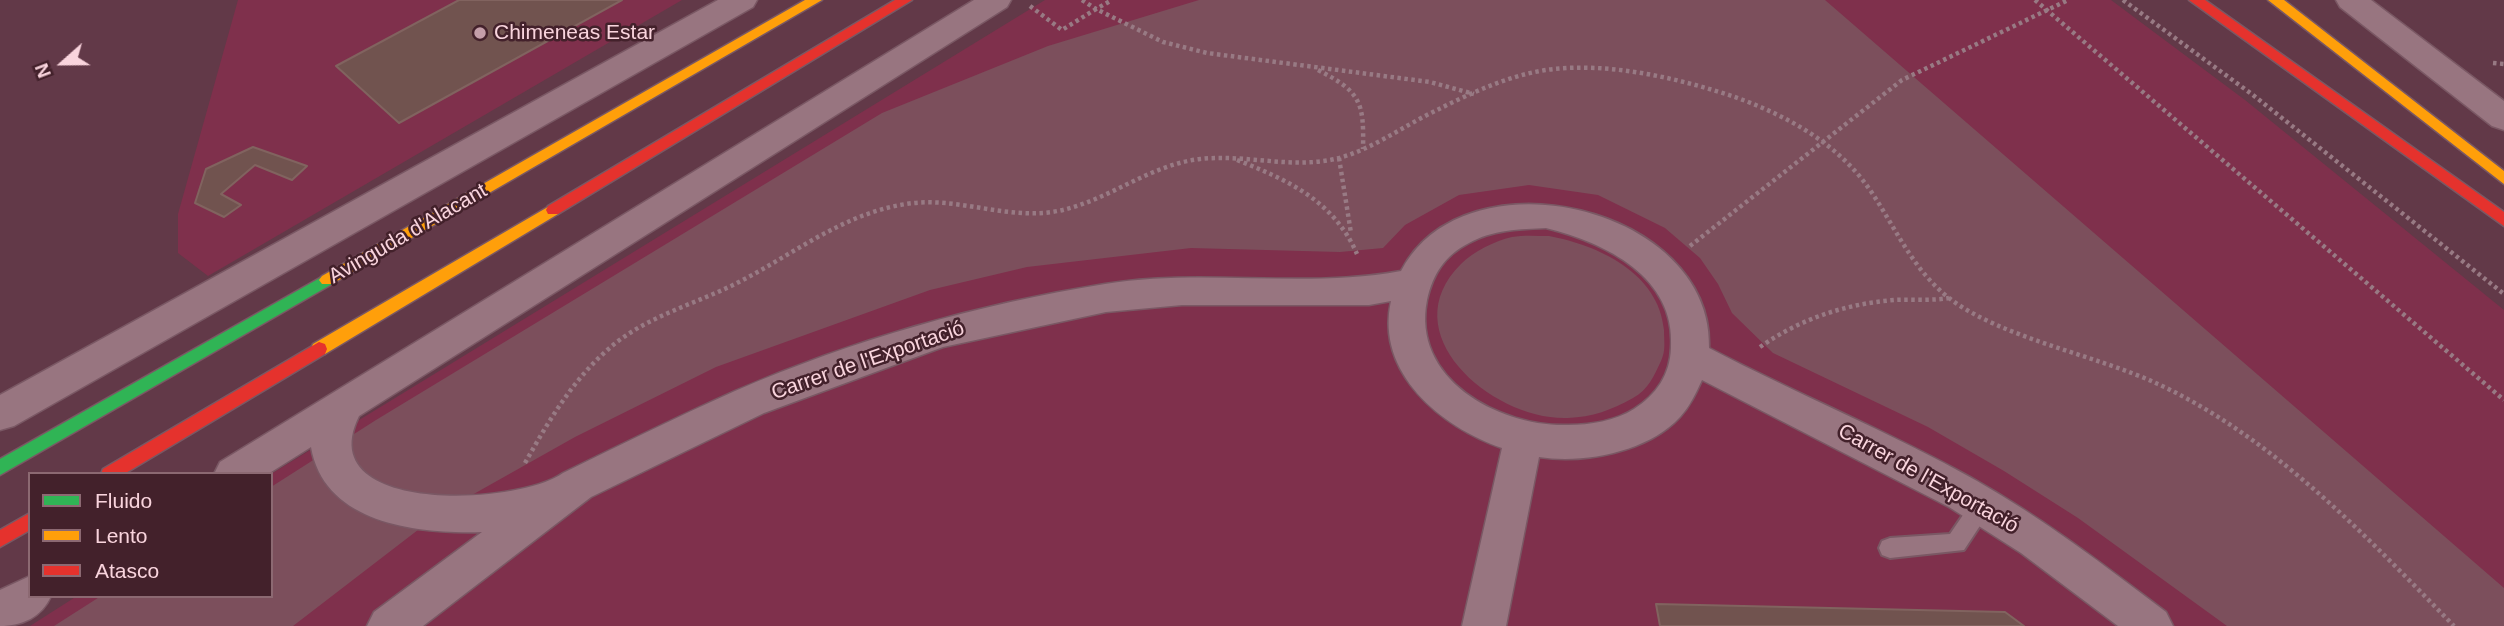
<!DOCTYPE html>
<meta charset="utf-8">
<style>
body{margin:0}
#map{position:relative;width:2504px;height:626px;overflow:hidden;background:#623948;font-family:Arial,sans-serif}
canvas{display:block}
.legend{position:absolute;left:28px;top:472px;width:245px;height:126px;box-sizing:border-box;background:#43212b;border:2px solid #8c6972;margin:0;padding:9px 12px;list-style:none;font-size:21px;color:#f9d4dd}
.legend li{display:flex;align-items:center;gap:14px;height:35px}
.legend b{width:35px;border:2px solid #8c6972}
.north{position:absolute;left:28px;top:28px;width:70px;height:70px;-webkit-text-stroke:5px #43212b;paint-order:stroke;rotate:249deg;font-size:19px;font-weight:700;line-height:28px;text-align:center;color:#f9d4dd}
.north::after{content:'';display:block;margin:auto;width:24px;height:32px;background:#f9d4dd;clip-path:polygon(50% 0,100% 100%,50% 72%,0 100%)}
</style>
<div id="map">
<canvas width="2504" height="626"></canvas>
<ul class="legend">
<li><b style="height:9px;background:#30b455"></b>Fluido</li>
<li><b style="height:9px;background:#ff9f0a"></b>Lento</li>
<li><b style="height:9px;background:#e5322d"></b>Atasco</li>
</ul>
<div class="north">N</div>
</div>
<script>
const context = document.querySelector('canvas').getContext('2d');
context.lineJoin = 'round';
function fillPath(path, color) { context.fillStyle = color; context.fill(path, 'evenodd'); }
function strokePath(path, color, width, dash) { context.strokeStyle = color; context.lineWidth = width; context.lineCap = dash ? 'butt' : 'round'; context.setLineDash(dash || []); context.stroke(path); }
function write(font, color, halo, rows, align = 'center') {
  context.font = font + ' Arial,sans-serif'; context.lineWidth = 5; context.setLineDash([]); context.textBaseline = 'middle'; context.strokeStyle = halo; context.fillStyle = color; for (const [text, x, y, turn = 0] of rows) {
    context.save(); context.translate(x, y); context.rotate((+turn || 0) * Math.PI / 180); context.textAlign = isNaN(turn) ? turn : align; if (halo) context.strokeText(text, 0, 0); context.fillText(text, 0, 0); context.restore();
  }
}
fillPath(new Path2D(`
 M238,0h444l-474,276 -30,-23v-39z
 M1045,0h1066l134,100 259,210v316h-2474l47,-30h194v-122z`), '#7f304c');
fillPath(new Path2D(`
 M1199,0h626l679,588v38h-277l-149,-108 -74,-47 -76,-44 -155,-74 -41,-40 -14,-29 -18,-26 -35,-30 -67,-33 -69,-10 -70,10 -54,30 -22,23 -43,4 -149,-4 -164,19 -97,23 -214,77 -141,70 -135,76 -147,113h-239l47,-30h170v-109l105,-67 506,-307 166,-67z
 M1549,236c49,9 110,37 115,94 0,12 2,20 -3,31 -7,15 -13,29 -28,37 -21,12 -41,19 -65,20 -74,3 -178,-84 -107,-154 12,-12 33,-23 51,-27 11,-2 25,-1 37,-1z`), '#7c4f5c');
const building = new Path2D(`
 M459,0h163l-223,123 -63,-57z
 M253,147l54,19 -15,14 -37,-15 -34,29 20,11 -17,12 -29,-14 11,-34z
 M1656,604l349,8 19,14h-364z`);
fillPath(building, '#71534f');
strokePath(building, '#81635f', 2);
const lane = new Path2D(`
 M1982,497l8,2 3,7 -29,44 -74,8 -8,-3 -3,-7 3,-7 8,-3 60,-4 24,-35z`);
const street = new Path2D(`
 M718,0h39l-4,7 -739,419 -14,4v-35z
 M974,0h37l-4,7 -648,409c-49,99 158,90 204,57 57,-28 114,-56 172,-82 118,-51 244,-87 370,-107 98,-16 199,5 296,-13 64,-123 313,-64 308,77 88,46 181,84 268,133 67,38 128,85 189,131l7,14h-55l-97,-73 -72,-46 -247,-127c-6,13 -12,26 -22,37 -32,35 -96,47 -141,40l-33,169h-44l40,-178c-61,-21 -127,-75 -111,-147l-22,4h-187l-76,7 -163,35 -179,66 -173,84 -168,129h-56l7,-14 108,-80c-64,2 -158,-8 -171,-85l-43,27h-54l6,-12zM1546,228c60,15 130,49 125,120 -1,27 -15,47 -37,61 -19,12 -44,16 -66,16 -68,2 -157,-45 -141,-125 6,-26 17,-44 42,-57 23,-13 51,-14 77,-15z
 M2336,0h35l133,101v29l-12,-4 -152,-119z
 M30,576v20h21c-9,21 -29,30 -51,30v-36z`);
const fast = new Path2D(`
 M327,274l5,2 3,4 -3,4 -332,191v-16z`);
const slow = new Path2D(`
 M805,0h17l-490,284h-10l-3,-4 3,-4z
 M2268,0h16l220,171v13z
 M553,204l5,2 2,4 -2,4 -233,140h-12l-2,-5 2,-5z`);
const jam = new Path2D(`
 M895,0h17l-354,214h-10l-2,-4 2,-4z
 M2189,0h16l299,212v14z
 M319,342l6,2 2,5 -2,5 -201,120h-23l2,-5z
 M30,513v17l-30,17v-17z`);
strokePath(lane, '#7a5864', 4);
strokePath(street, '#7a5864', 3);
strokePath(fast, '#7a5864', 3);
strokePath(slow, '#7a5864', 3);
strokePath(jam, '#7a5864', 3);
strokePath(new Path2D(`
 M1082,0l14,9 16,-9
 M2035,0l469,400
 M2123,0l130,95 251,199
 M1030,6l32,24 34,-21 67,33 44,11 223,29 44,12
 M2493,63l11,1
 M1318,70c43,22 46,32 45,79
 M1339,158l12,75
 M1237,160c51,20 97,41 120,94
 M1690,246l212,-166 166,-80
 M1760,347c40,-28 85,-43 134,-47 18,-1 37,1 55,-2
 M525,463c22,-39 45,-79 79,-110 37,-35 84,-46 129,-68 57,-28 108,-71 173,-81 49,-8 97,15 146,8 53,-8 95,-47 148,-53 45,-5 91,10 135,0 37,-9 68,-33 102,-49 36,-18 77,-37 117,-41 58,-6 123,9 178,27 52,18 106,47 138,94 26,38 42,79 79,108 52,40 147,57 209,86 116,54 208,152 296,242`), '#987a84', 4.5, [3.5, 3.5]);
fillPath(lane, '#987580');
fillPath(street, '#987580');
fillPath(fast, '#30b455');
fillPath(slow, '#ff9f0a');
fillPath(jam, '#e5322d');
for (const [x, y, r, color] of [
 [480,33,7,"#c49ea9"]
]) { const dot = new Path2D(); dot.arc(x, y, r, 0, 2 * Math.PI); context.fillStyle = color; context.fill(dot); strokePath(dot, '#43212b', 2.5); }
write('21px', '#f9d4dd', '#43212b', [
 ["Chimeneas Estar",494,33]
], 'left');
write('21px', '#f9d4dd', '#43212b', [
 ["Avinguda d'Alacant",408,234,-30],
 ["Carrer de l'Exportació",868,361,-19],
 ["Carrer de l'Exportació",1928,479,29]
]);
</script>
